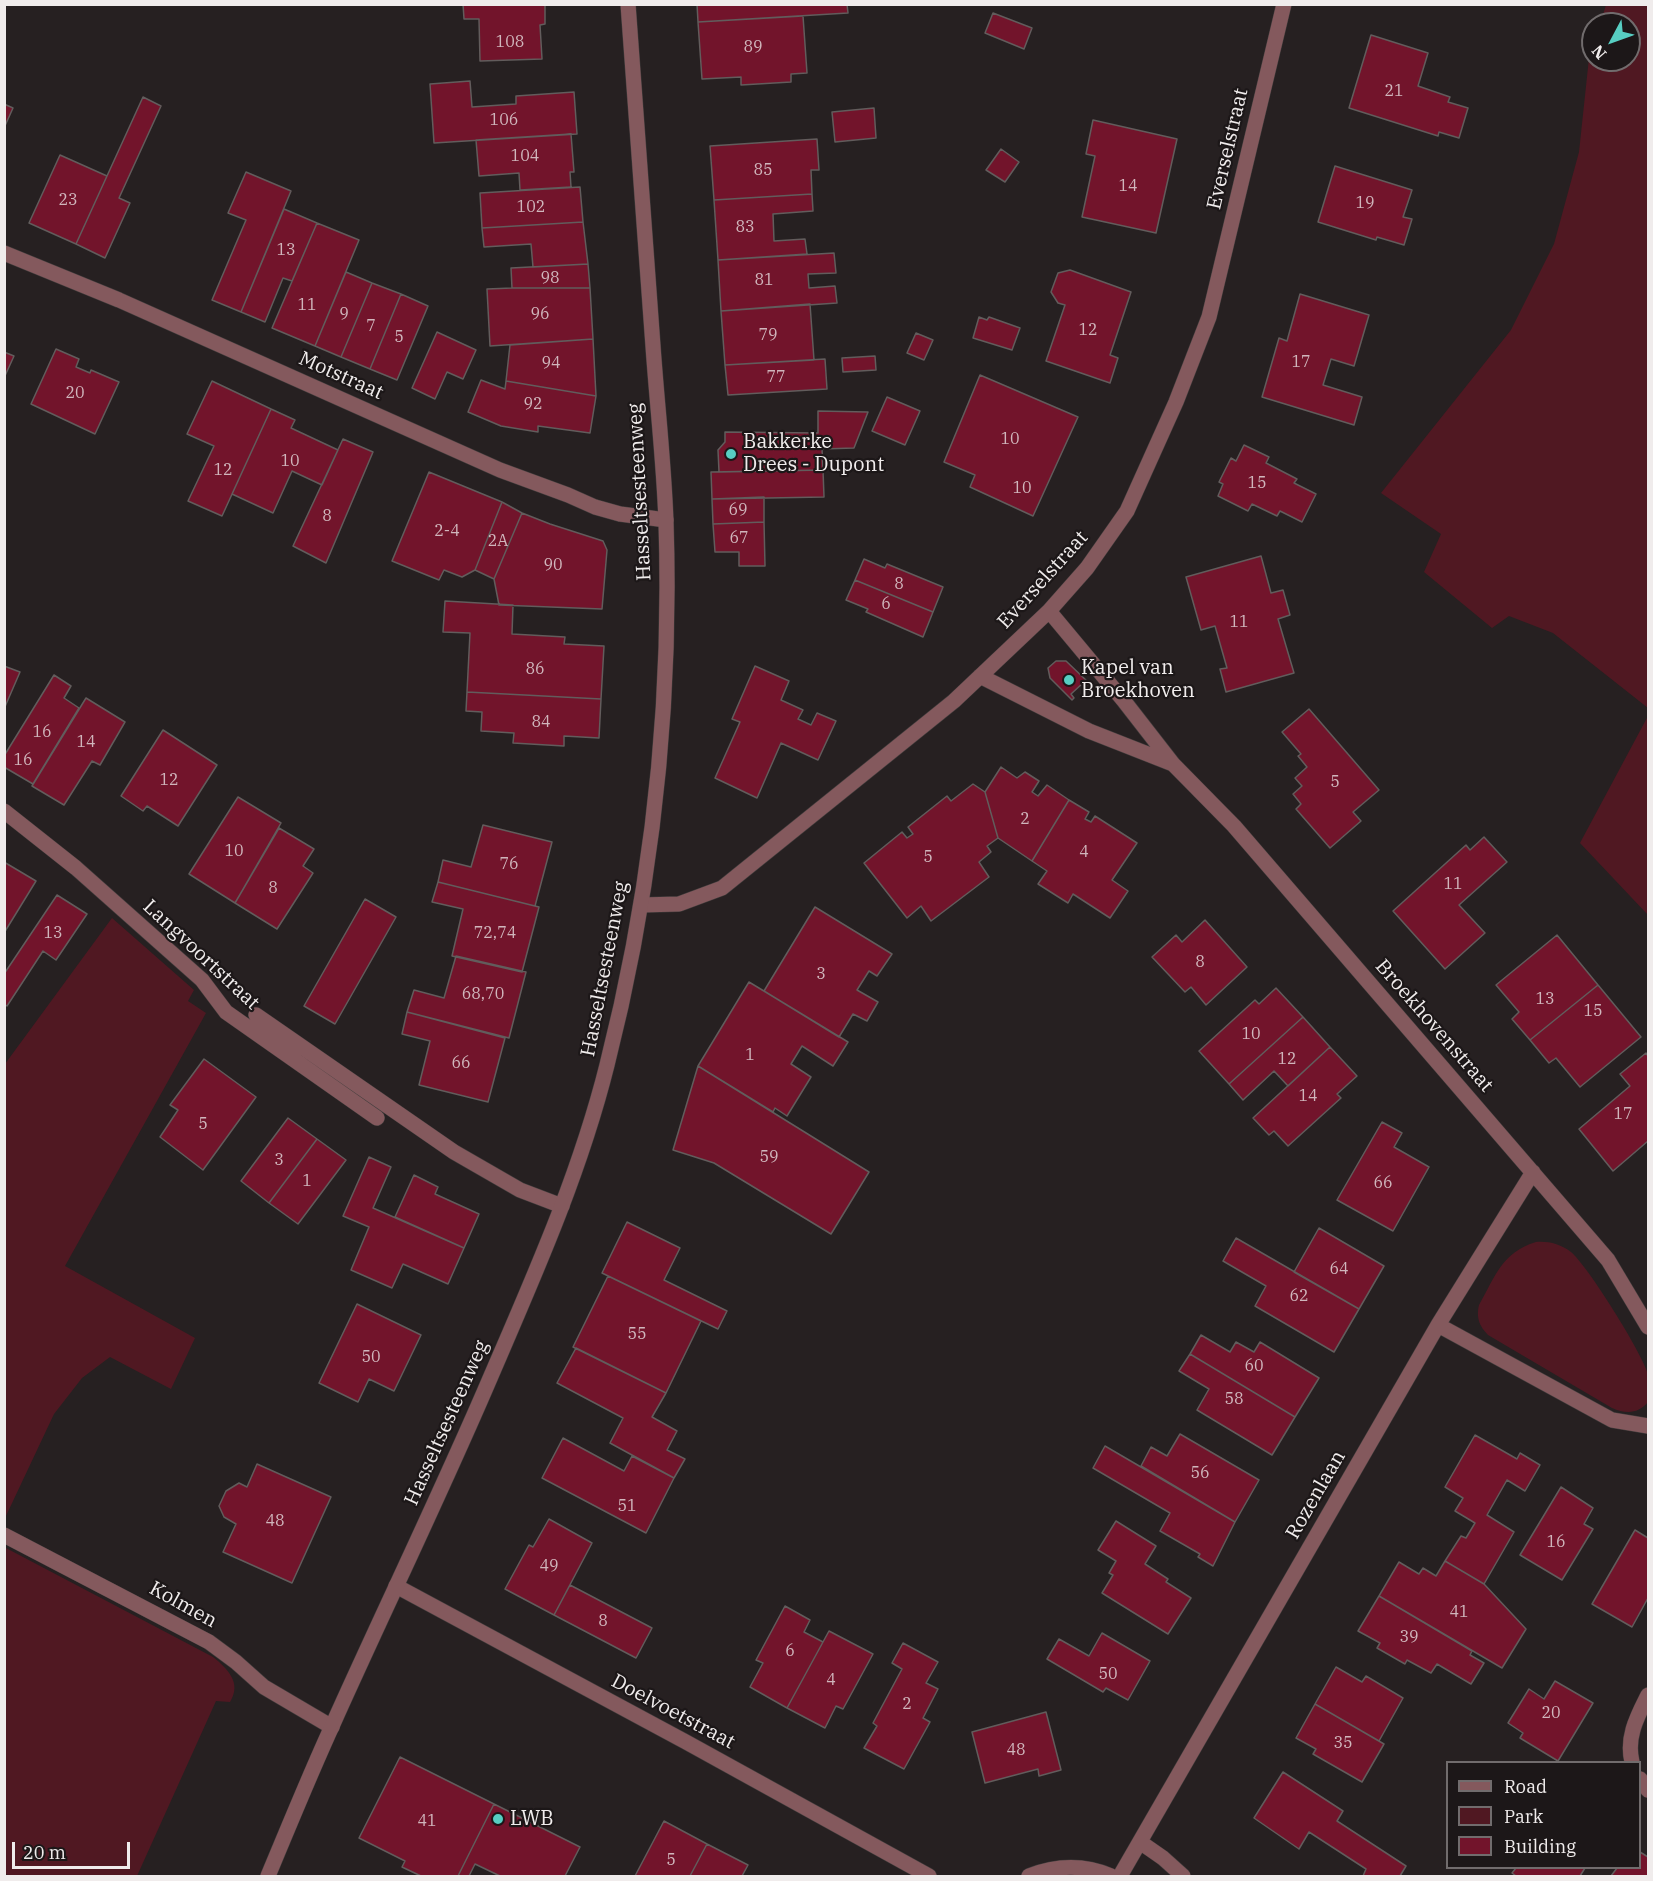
<!DOCTYPE html>
<style>
body{margin:0}
#map{position:relative;width:1653px;height:1881px;overflow:hidden;background:#262021;font-family:"IBM Plex Serif",serif}
canvas{display:block}
.frame{position:absolute;inset:0;border:6px solid #f0ecec;pointer-events:none}
.legend{position:absolute;left:1446px;top:1761px;width:195px;height:108px;box-sizing:border-box;background:#1c1718;border:2px solid #716c6d;margin:0;padding:8px 10px;list-style:none;font-size:18px;color:#f0ecec}
.legend li{display:flex;align-items:center;gap:12px;height:30px}
.legend b{width:30px;border:2px solid #716c6d}
.north{position:absolute;left:1581px;top:12px;width:60px;height:60px;box-sizing:border-box;background:#1c1718;border:2px solid #716c6d;border-radius:50%;rotate:229deg;font-size:16px;font-weight:700;line-height:24px;text-align:center;color:#f0ecec}
.north::after{content:'';display:block;margin:auto;width:21px;height:27px;background:#57cec2;clip-path:polygon(50% 0,100% 100%,50% 72%,0 100%)}
.scale{position:absolute;left:12px;top:1842px;width:118px;height:27px;box-sizing:border-box;border:3px solid #f0ecec;border-top:0;padding-left:8px;font-size:18px;line-height:21px;white-space:nowrap;color:#f0ecec;-webkit-text-stroke:4px #1c1718;paint-order:stroke}
</style>
<div id="map">
<canvas width="1653" height="1881"></canvas>
<div class="frame"></div>
<ul class="legend">
<li><b style="height:8px;background:#84595d"></b>Road</li>
<li><b style="height:16px;background:#501822"></b>Park</li>
<li><b style="height:16px;background:#72142b"></b>Building</li>
</ul>
<div class="north">N</div>
<div class="scale">20 m</div>
</div>
<script>
const context = document.querySelector('canvas').getContext('2d');
context.lineJoin = 'round';
function fillPath(path, color) { context.fillStyle = color; context.fill(path, 'evenodd'); }
function strokePath(path, color, width, dash) { context.strokeStyle = color; context.lineWidth = width; context.lineCap = dash ? 'butt' : 'round'; context.setLineDash(dash || []); context.stroke(path); }
function write(font, color, halo, rows, align = 'center') {
  context.font = font + ' "IBM Plex Serif",serif'; context.lineWidth = 4.5; context.setLineDash([]); context.textBaseline = 'middle'; context.strokeStyle = halo; context.fillStyle = color; for (const [text, x, y, turn = 0] of rows) {
    context.save(); context.translate(x, y); context.rotate((+turn || 0) * Math.PI / 180); context.textAlign = isNaN(turn) ? turn : align; if (halo) context.strokeText(text, 0, 0); context.fillText(text, 0, 0); context.restore();
  }
}
fillPath(new Path2D(`
 M1606,5h42v703l-95,-75 -44,-17 -17,12 -68,-56 17,-38 -60,-41 130,-163 43,-86 25,-92 10,-94 4,-13v15h36v-36h-29z
 M1648,716v199l-68,-72z
 M112,918l82,72 -6,11 18,12 -141,253 130,72 -24,51 -61,-32 -28,21 -28,36 -49,104v-454z
 M1536,1242c12,-1 25,2 35,10 17,14 71,101 77,122 2,8 1,20 0,28 -10,12 -22,12 -36,6l-124,-73c-9,-9 -12,-18 -9,-30 16,-28 23,-53 57,-63z
 M4,1547l209,110c15,12 29,26 17,45l-14,-1 -79,175h-125l-7,-2z`), '#501822');
const building = new Path2D(`
 M463,4h82v20l-5,1 2,34 -62,2 -1,-42h-15z
 M697,4h150l1,9 -150,9z
 M993,13l39,15 -8,21 -39,-16z
 M803,16l4,57 -16,1v8l-50,3v-8l-39,2 -4,-57z
 M1371,35l57,18 -10,33 32,11 -2,5 20,6 -9,30 -20,-6 -1,4 -89,-28z
 M470,81l2,26 44,-3v-8l58,-4 3,42 -143,9 -4,-59z
 M143,97l18,9 -42,92 11,5 -25,55 -29,-14z
 M4,104l9,4 -9,20z
 M874,108l2,30 -41,4 -3,-30z
 M1093,120l84,19 -21,94 -74,-16 13,-61 -9,-2z
 M571,134l3,38h-4l1,15 -51,3 -1,-17 -40,3 -3,-36z
 M817,139l2,31h-8l1,24 -98,6 -4,-54z
 M1001,149l18,13 -14,20 -19,-12z
 M60,155l47,21 -31,68 -47,-21z
 M1335,166l77,24 -9,27 9,2 -8,26 -27,-8 -1,3 -58,-18z
 M246,172l45,19 -50,121 -29,-12 34,-80 -18,-7z
 M580,187l3,35 -101,6 -2,-35z
 M812,194l1,17 -40,3 1,27 31,-2 2,15 -89,6 -4,-60z
 M284,209l33,14 -25,58 -9,-3 -18,44 -24,-10z
 M583,222l5,42 -55,3 -2,-23 -47,3 -2,-19z
 M317,223l42,17 -44,106 -43,-18z
 M834,253l2,20 -28,1 1,14 26,-2 2,17 -116,8 -3,-51z
 M588,264l2,24h-78l-1,-20z
 M1070,270l61,22 -21,63 8,3 -8,25 -64,-22 19,-56 -7,-2 -7,-11 7,-19z
 M346,272l26,11 -31,74 -26,-11z
 M372,283l29,11 -31,75 -29,-12z
 M512,288h78l3,51 -103,7 -3,-57z
 M401,294l27,12 -31,74 -27,-11z
 M1300,294l69,21 -15,51 -23,-7 -8,26 39,12 -8,28 -92,-28 17,-59 8,3z
 M810,304l4,56 -89,5 -4,-54z
 M979,317l8,3 2,-3 31,11 -8,22 -39,-12z
 M437,332l39,18 -13,29 -16,-7 -12,27 -23,-11z
 M916,333l17,7 -9,20 -17,-7z
 M593,339l3,57 -90,-15 4,-36z
 M56,349l23,10 -3,8 14,6 1,-3 28,12 -24,52 -64,-30z
 M4,352l10,4 -10,22z
 M875,356l1,14 -33,2 -1,-14z
 M825,359l2,30 -99,6 -3,-30z
 M980,375l98,42 -45,99 -63,-29 5,-12 -31,-13z
 M481,380l24,9 1,-8 90,15 -6,37 -52,-7v6l-37,-6 -33,-14z
 M212,381l59,28 -49,107 -34,-15 26,-55 -27,-12z
 M887,397l33,14 -15,34 -33,-14z
 M271,409l24,11 -4,8 47,22 -16,35 -30,-14 -19,42 -41,-19z
 M818,411l50,1 -14,36 -32,1 1,21 -104,2 -1,-22 7,-8v-10l93,1z
 M343,439l30,13 -47,111 -33,-17z
 M1244,445l25,12 -3,6 31,16 -3,4 22,11 -14,28 -22,-11 -3,5 -25,-12 -4,7 -30,-15 5,-12 -4,-2 12,-24 5,3z
 M823,470l1,27 -112,2 -1,-27z
 M429,472l73,30 -27,68 -13,7 -18,-7 -5,10 -47,-19z
 M764,497v25l-51,2 -1,-25z
 M502,502l20,11 -28,66 -19,-9z
 M522,513l28,11 53,17 4,9 -5,59 -103,-4 -5,-26z
 M764,522l1,44h-26v-14h-24l-2,-28z
 M1261,556l10,37 12,-3 7,25 -12,4 16,54 -68,19 -6,-23 7,-1 -12,-42 -14,4 -15,-53z
 M864,559l21,9 2,-4 56,23 -10,25 -78,-32z
 M855,580l78,32 -10,25 -57,-25 2,-3 -22,-9z
 M445,601l68,4 -1,29 53,3 -1,7 40,2 -3,53 -134,-7 3,-59 -27,-1z
 M1056,661h10l23,22 -3,3 -3,-3 -12,11 3,4 -2,2 -22,-22 -2,-10z
 M4,666l16,6 -16,37z
 M755,666l34,15 -8,19 22,10 -5,9 13,6 6,-12 19,8 -18,39 -37,-17 -24,55 -42,-20 25,-56 -8,-3z
 M54,675l17,11 -7,12 15,10 -46,76 -29,-17v-11z
 M467,692l134,7 -2,39 -35,-2v10l-51,-3 1,-10 -33,-2 1,-19 -16,-1z
 M86,698l39,24 -25,43 -8,-4 -28,44 -32,-19z
 M1309,709l70,81 -26,22 8,9 -31,27 -34,-39 5,-5 -8,-10 9,-8 -7,-8 12,-11 -9,-11 3,-2 -19,-22z
 M163,730l54,35 -39,61 -31,-20 -4,5 -22,-15z
 M1001,767l16,11 8,-6 14,9 -7,11 6,4 9,-11 22,15 -37,61 -34,-23 -13,-46z
 M973,784l12,8 13,46 -11,8 4,6 -12,10 10,15 -58,44 -10,-15 -14,12 -43,-55 38,-31 5,6 6,-4 -5,-7 39,-31 4,5z
 M238,797l43,26 -46,80 -46,-29z
 M1069,800l20,12 -4,7 6,3 4,-6 42,27 -25,37 16,11 -18,27 -37,-24 -5,9 -30,-19 9,-13 -15,-10z
 M483,825l69,17 -17,64 -97,-24 5,-22 28,7z
 M279,828l35,21 -11,17 10,7 -36,56 -42,-26z
 M1484,837l23,25 -48,43 26,28 -40,36 -52,-58 73,-66 4,5z
 M4,862l32,19 -32,52z
 M438,882l101,25 -17,65 -70,-16 11,-47 -31,-7z
 M57,895l30,19 -31,46 -13,-9 -36,55 -3,-2v-30z
 M365,899l31,18 -61,107 -31,-18z
 M815,907l77,47 -15,22 -8,-5 -12,19 21,12 -11,19 -14,-7 -14,23 -75,-46z
 M1205,920l42,47 -41,38 -15,-18 -6,5 -33,-35 24,-22 6,7z
 M1557,935l41,50 -68,55 -18,-21 7,-7 -23,-27z
 M456,956l70,16 -17,66 -102,-26 7,-22 30,8z
 M749,982l99,60 -15,24 -31,-20 -11,18 20,13 -24,39 -12,-8 -2,4 -75,-46z
 M1598,985l43,52 -61,50 -24,-29 -7,5 -19,-23z
 M1276,988l27,29 -74,67 -30,-33 56,-51 4,4z
 M407,1012l98,26 -17,64 -69,-17 11,-44 -28,-7z
 M1303,1017l27,30 -42,39 -14,-15 -31,29 -14,-16z
 M1330,1047l27,29 -20,18 4,4 -53,48 -14,-15 -5,4 -16,-17z
 M1646,1053l2,3v85l-35,30 -34,-42 51,-43 -10,-12z
 M204,1059l52,38 -53,73 -43,-33 18,-27 -8,-5z
 M698,1066l171,106 -38,62 -117,-71 -41,-13z
 M288,1118l29,21 -48,64 -28,-22z
 M1382,1122l20,11 -8,14 35,20 -36,64 -56,-31z
 M317,1139l29,21 -48,64 -29,-21z
 M369,1157l22,10 -18,41 91,40 -16,36 -45,-20 -11,24 -41,-18 18,-43 -26,-11z
 M414,1175l24,12 -3,7 44,20 -15,34 -69,-31z
 M627,1222l53,26 -16,32 63,31 -9,18 -116,-56z
 M1319,1228l65,38 -25,43 -65,-37z
 M1236,1238l123,71 -25,43 -79,-46 11,-20 -43,-25z
 M608,1276l93,45 -35,72 -93,-46z
 M357,1304l64,31 -27,56 -25,-12 -11,23 -39,-19z
 M1201,1335l29,17 6,-10 18,10 6,-10 59,36 -24,39 -105,-63z
 M576,1348l90,45 -14,24 25,14 -10,19 18,9 -11,19 -64,-35 13,-25 -66,-35z
 M1190,1354l105,63 -23,38 -75,-45 12,-21 -30,-18z
 M1180,1434l79,46 -24,42 -94,-56 10,-19 16,9z
 M1475,1435l42,24 3,-6 20,12 -15,26 -18,-11 -20,35 27,17 -30,52 -39,-23 16,-25 5,2 9,-15 -20,-12 8,-13 -18,-11z
 M563,1438l61,33 8,-15 42,22 -28,55 -104,-55z
 M1105,1446l130,76 -22,44 -15,-9 2,-3 -40,-23 10,-18 -77,-45z
 M257,1464l74,33 -39,86 -69,-31 13,-28 -12,-7 -5,-11 7,-15 13,-8 8,4z
 M1561,1487l32,21 -9,16 9,5 -31,51 -42,-25z
 M549,1519l43,24 -38,72 -49,-26 24,-44 4,2z
 M1116,1521l40,25 -11,18 23,15 -2,3 25,16 -23,36 -66,-41 11,-18 -4,-2 7,-12 -18,-11z
 M1635,1530l13,8v60l-16,29 -40,-23z
 M1445,1561l39,23 42,45 -24,39 -123,-72 20,-34 20,12 4,-6 13,8z
 M570,1585l82,43 -16,30 -82,-43z
 M1379,1596l93,55 -2,4 14,8 -13,21 -34,-20 -6,9 -24,-13 -2,4 -28,-16 3,-5 -22,-12z
 M785,1606l25,14 -6,12 19,10 -36,66 -37,-21 13,-24 -7,-3z
 M829,1631l44,23 -30,55 -7,-3 -11,22 -38,-20z
 M1102,1633l48,28 -22,39 -22,-12 -3,4 -56,-33 12,-20 30,17z
 M903,1643l35,19 -12,21 12,6 -15,29 7,4 -26,47 -40,-21 13,-22 -4,-3 29,-54 -10,-6z
 M1336,1667l26,15 4,-6 37,22 -24,43 -64,-37z
 M1555,1681l38,22 -35,58 -38,-23 3,-5 -15,-10 21,-34 15,10z
 M1315,1704l69,40 -22,38 -49,-28 3,-5 -20,-11z
 M1046,1712l15,58 -22,6 -1,-7 -53,14 -13,-51z
 M400,1757l94,47 -36,72h-37l-19,-9 3,-6 -46,-23z
 M1283,1772l60,39 -6,10 69,45 -6,10h-37l3,-7 -57,-37 -10,17 -45,-31z
 M494,1804l86,43 -15,29h-65l-25,-12 -6,12h-11z
 M664,1821l43,23 -17,32h-55z
 M707,1844l41,21 -6,11h-52z
 M1640,1852l8,5v19h-37l6,-8h23z
 M1516,1868h69l-5,8h-64l-4,-3z`);
fillPath(building, '#72142b');
strokePath(building, '#625c5c', 1.5);
const minor = new Path2D(`
 M4,253l115,47 381,170 68,25 27,12 25,7 46,6
 M1049,611l75,90 49,63 61,62 374,434 40,67
 M980,676l109,55 84,33
 M4,811l72,57 126,112 24,32 151,106
 M641,905l38,-1 43,-16 232,-187 95,-90 38,-43 40,-57 49,-109 33,-85 75,-313
 M256,1015l198,137 66,38 42,16
 M1438,1325l174,95 36,6
 M4,1535l205,107 27,20 28,25 68,40
 M396,1586l290,156 243,134
 M1632,1762c-6,-25 5,-45 16,-67
 M1640,1779l8,11
 M1140,1842l23,16 20,18
 M1029,1876c28,-11 54,-12 82,0
 M1120,1876l318,-551 95,-153`);
const tertiary = new Path2D(`
 M268,1876c21,-50 42,-102 65,-152 52,-116 108,-231 158,-348 44,-102 89,-203 116,-311 45,-177 65,-361 59,-543 -2,-59 -9,-118 -13,-176 -8,-114 -17,-228 -25,-342`);
strokePath(minor, '#423d3d', 16);
strokePath(tertiary, '#423d3d', 16);
strokePath(minor, '#84595d', 15);
strokePath(tertiary, '#84595d', 15);
for (const [x, y, r, color] of [
 [731,454,6,"#57cec2"],
 [1069,680,6,"#57cec2"],
 [498,1819,6,"#57cec2"]
]) { const dot = new Path2D(); dot.arc(x, y, r, 0, 2 * Math.PI); context.fillStyle = color; context.fill(dot); strokePath(dot, '#1c1718', 2); }
write('16px', '#d0b6bc', null, [
 ["108",510,42],
 ["89",753,47],
 ["21",1394,91],
 ["106",504,120],
 ["104",525,156],
 ["85",763,170],
 ["14",1128,186],
 ["23",68,200],
 ["19",1365,203],
 ["102",531,207],
 ["83",745,227],
 ["13",286,250],
 ["98",550,278],
 ["81",764,280],
 ["11",307,305],
 ["9",344,314],
 ["96",540,314],
 ["7",371,326],
 ["12",1088,330],
 ["79",768,335],
 ["5",399,337],
 ["17",1301,362],
 ["94",551,363],
 ["77",776,377],
 ["20",75,393],
 ["92",533,404],
 ["10",1010,439],
 ["10",290,461],
 ["12",223,470],
 ["15",1257,483],
 ["10",1022,488],
 ["69",738,510],
 ["8",327,516],
 ["2-4",447,531],
 ["67",739,538],
 ["2A",498,541],
 ["90",553,565],
 ["8",899,584],
 ["6",886,604],
 ["11",1239,622],
 ["86",535,669],
 ["84",541,722],
 ["16",42,732],
 ["14",86,742],
 ["16",23,760],
 ["12",169,780],
 ["5",1335,782],
 ["2",1025,819],
 ["10",234,851],
 ["4",1084,852],
 ["5",928,857],
 ["76",509,864],
 ["11",1453,884],
 ["8",273,888],
 ["13",53,933],
 ["72,74",495,933],
 ["8",1200,962],
 ["3",821,974],
 ["68,70",483,994],
 ["13",1545,999],
 ["15",1593,1011],
 ["10",1251,1034],
 ["1",750,1055],
 ["12",1287,1059],
 ["66",461,1063],
 ["14",1308,1096],
 ["17",1623,1114],
 ["5",203,1124],
 ["59",769,1157],
 ["3",279,1160],
 ["1",307,1181],
 ["66",1383,1183],
 ["64",1339,1269],
 ["62",1299,1296],
 ["55",637,1334],
 ["50",371,1357],
 ["60",1254,1366],
 ["58",1234,1399],
 ["56",1200,1473],
 ["51",627,1506],
 ["48",275,1521],
 ["16",1556,1542],
 ["49",549,1566],
 ["41",1459,1612],
 ["8",603,1621],
 ["39",1409,1637],
 ["6",790,1651],
 ["50",1108,1674],
 ["4",831,1680],
 ["2",907,1704],
 ["20",1551,1713],
 ["35",1343,1743],
 ["48",1016,1750],
 ["41",427,1821],
 ["5",671,1860]
]);
write('20px', '#f0ecec', '#1c1718', [
 ["Everselstraat",1228,149,-77],
 ["Motstraat",341,376,24],
 ["Hasseltsesteenweg",640,492,-93],
 ["Everselstraat",1043,580,-48],
 ["Langvoortstraat",201,955,43],
 ["Hasseltsesteenweg",605,969,-79],
 ["Broekhovenstraat",1434,1026,49],
 ["Hasseltsesteenweg",447,1423,-66],
 ["Rozenlaan",1316,1495,-60],
 ["Kolmen",183,1605,29],
 ["Doelvoetstraat",673,1712,28]
]);
write('20px', '#f0ecec', '#1c1718', [
 ["Bakkerke",743,442],
 ["Drees - Dupont",743,465],
 ["Kapel van",1081,668],
 ["Broekhoven",1081,691],
 ["LWB",510,1819]
], 'left');
</script>
